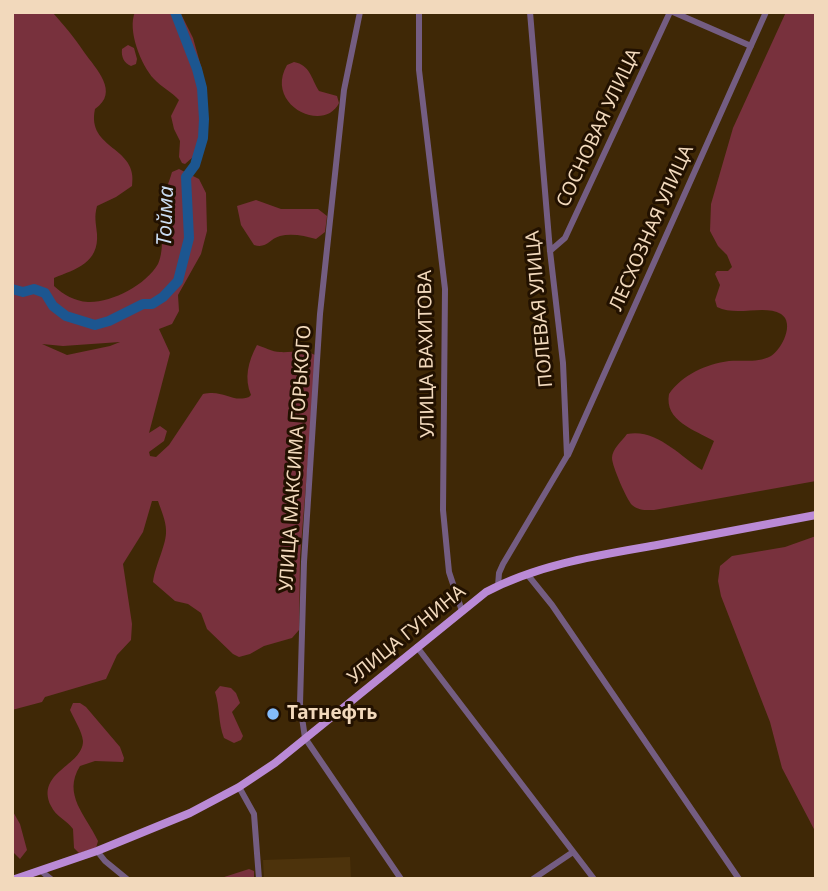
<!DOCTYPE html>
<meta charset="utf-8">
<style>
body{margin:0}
#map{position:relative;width:828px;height:891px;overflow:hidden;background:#3f2806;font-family:"Noto Sans",sans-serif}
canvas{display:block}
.frame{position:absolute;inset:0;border:14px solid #f2d9bc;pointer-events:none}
</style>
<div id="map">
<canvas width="828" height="891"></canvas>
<div class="frame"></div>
</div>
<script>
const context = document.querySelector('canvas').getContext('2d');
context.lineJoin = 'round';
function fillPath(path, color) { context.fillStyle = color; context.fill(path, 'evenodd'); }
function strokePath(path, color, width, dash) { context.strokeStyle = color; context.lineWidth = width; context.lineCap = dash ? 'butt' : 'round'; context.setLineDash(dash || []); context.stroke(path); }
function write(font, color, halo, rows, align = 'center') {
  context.font = font + ' "Noto Sans",sans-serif'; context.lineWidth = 6; context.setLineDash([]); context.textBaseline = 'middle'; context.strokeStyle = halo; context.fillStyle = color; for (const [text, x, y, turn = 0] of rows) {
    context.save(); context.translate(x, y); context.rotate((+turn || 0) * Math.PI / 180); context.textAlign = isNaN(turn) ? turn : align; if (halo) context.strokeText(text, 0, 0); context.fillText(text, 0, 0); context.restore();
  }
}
fillPath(new Path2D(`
 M350,857l1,22h-87l-1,-19z`), '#4d330c');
fillPath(new Path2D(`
 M12,12h40c12,13 22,25 32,40 12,17 36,40 11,57 -9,41 44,37 37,77l-16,11 -19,9c-3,11 -1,17 0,28 2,29 -21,35 -43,44v8c10,9 20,15 34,16 23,1 58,-17 70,-38 7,-14 3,-44 5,-60 1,-11 6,-21 9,-32l7,-3 20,10 7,14 1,38 -6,23 -23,41 1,16 -7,13 -13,5 11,24 -21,80 11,-7 7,5 -3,10 -15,11 1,4 6,1 13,-12 34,-51c21,-5 28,9 46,3l2,-2c-7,-17 -3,-33 6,-50 7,2 15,7 23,7 12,1 23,-4 35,3l1,8 -16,194 -1,73 -7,8 -28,8 -14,8 -11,3 -6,-3 -26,-25 -6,-16 -13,-9 -13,-3 -22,-19c2,-17 14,-38 13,-52 0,-9 -5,-20 -8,-29h-6l-9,31 -20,32 9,60 -1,16 -14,15 -11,24 -61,18 -3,5 -30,8zM120,342l-10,4 -43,9 -25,-11 21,2z
 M135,12h45l13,26 9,32 5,33 -1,14 -13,40 -8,7 -3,-1 -3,-6 1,-16 -6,-12 -3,-13 8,-16c-7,-8 -18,-13 -25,-21 -13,-14 -27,-49 -19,-67z
 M786,12h30v469l-162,29c-7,0 -15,1 -22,-5 -5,-5 -20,-39 -20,-47 0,-9 10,-17 15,-24 29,-6 53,22 75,36l12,-29c-19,-11 -50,-20 -45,-47 13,-19 37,-30 60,-33 14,-1 29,2 42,-5 11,-7 24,-33 10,-42 -17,-10 -44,3 -64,-7l-2,-7 5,-15 -5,-11 2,-3h11l4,-4 -5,-12 -9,-9 -8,-15 1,-27 22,-76z
 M128,45l6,3 3,11 -1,5 -5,2c-7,-3 -10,-9 -9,-17z
 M294,62c16,3 17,16 25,29l18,5 2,7c-15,31 -75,2 -52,-38z
 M256,200l25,9h37l9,7 -2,16 -9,7c-11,-3 -24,-6 -36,-3 -11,3 -13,13 -26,9l-13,-20 -4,-19z
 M816,536v297l-34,-65 -12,-46 -49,-126 -3,-15 2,-15 12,-10 53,-9z
 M220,686l11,2 5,5 4,10 -8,9 11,24 -2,4 -7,3 -10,-5c-6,-15 -4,-31 -9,-46z
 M73,703h7l6,4 34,40 4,11 -1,4 -28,-1 -15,5c-18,29 6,49 18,75l-2,7 -17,5 -5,-5 -1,-19c-6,-9 -17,-12 -22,-23 -16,-34 32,-40 32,-65 -1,-10 -9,-22 -13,-31z
 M12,810l8,14 7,26 -7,9 -8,-8z
 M249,869l5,2v8h-36z`), '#78313d');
strokePath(new Path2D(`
 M12,289l11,3 11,-3 11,4 8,13 13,10 29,9 14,-4 34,-17h9l11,-7 15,-16 11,-43 -3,-61 9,-12 8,-27 1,-19 -2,-31 -5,-19 -22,-57`), '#1c5690', 10);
strokePath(new Path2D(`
 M360,12l-16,78 -24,224 -16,248 -4,142 5,34 96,141
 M419,12v58l26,219 -2,221 6,62 13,39
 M673,12l78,34
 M550,251l15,-13 105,-226
 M568,455l198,-443
 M527,574l25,31 187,274
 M498,586l1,-13 4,-9 64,-108 -4,-93 -13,-112 -20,-239
 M417,647l177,232
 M239,787l15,27 5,65
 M97,851l8,10 22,18
 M41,871l10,8
 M533,879l40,-27`), '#745d82', 6);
strokePath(new Path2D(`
 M15,879l82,-28 93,-38 49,-26 36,-24 211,-171c52,-28 114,-37 171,-47 53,-10 106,-20 159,-30`), '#ba8ad6', 8);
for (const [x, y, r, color] of [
 [273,714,7,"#84bcfb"]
]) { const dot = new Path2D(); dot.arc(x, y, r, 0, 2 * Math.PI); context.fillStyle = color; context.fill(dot); strokePath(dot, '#210', 2.5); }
write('19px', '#f2d9bc', '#210', [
 ["СОСНОВАЯ УЛИЦА",599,128,-65],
 ["ЛЕСХОЗНАЯ УЛИЦА",652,228,-66],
 ["ПОЛЕВАЯ УЛИЦА",540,309,-95],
 ["УЛИЦА ВАХИТОВА",427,354,-91],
 ["УЛИЦА МАКСИМА ГОРЬКОГО",296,458,-86],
 ["УЛИЦА ГУНИНА",407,635,-39]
]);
write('bold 19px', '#f2d9bc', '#210', [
 ["Татнефть",287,714]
], 'left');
write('italic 21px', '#cadcf1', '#210', [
 ["Тойма",166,216,-88]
]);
</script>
